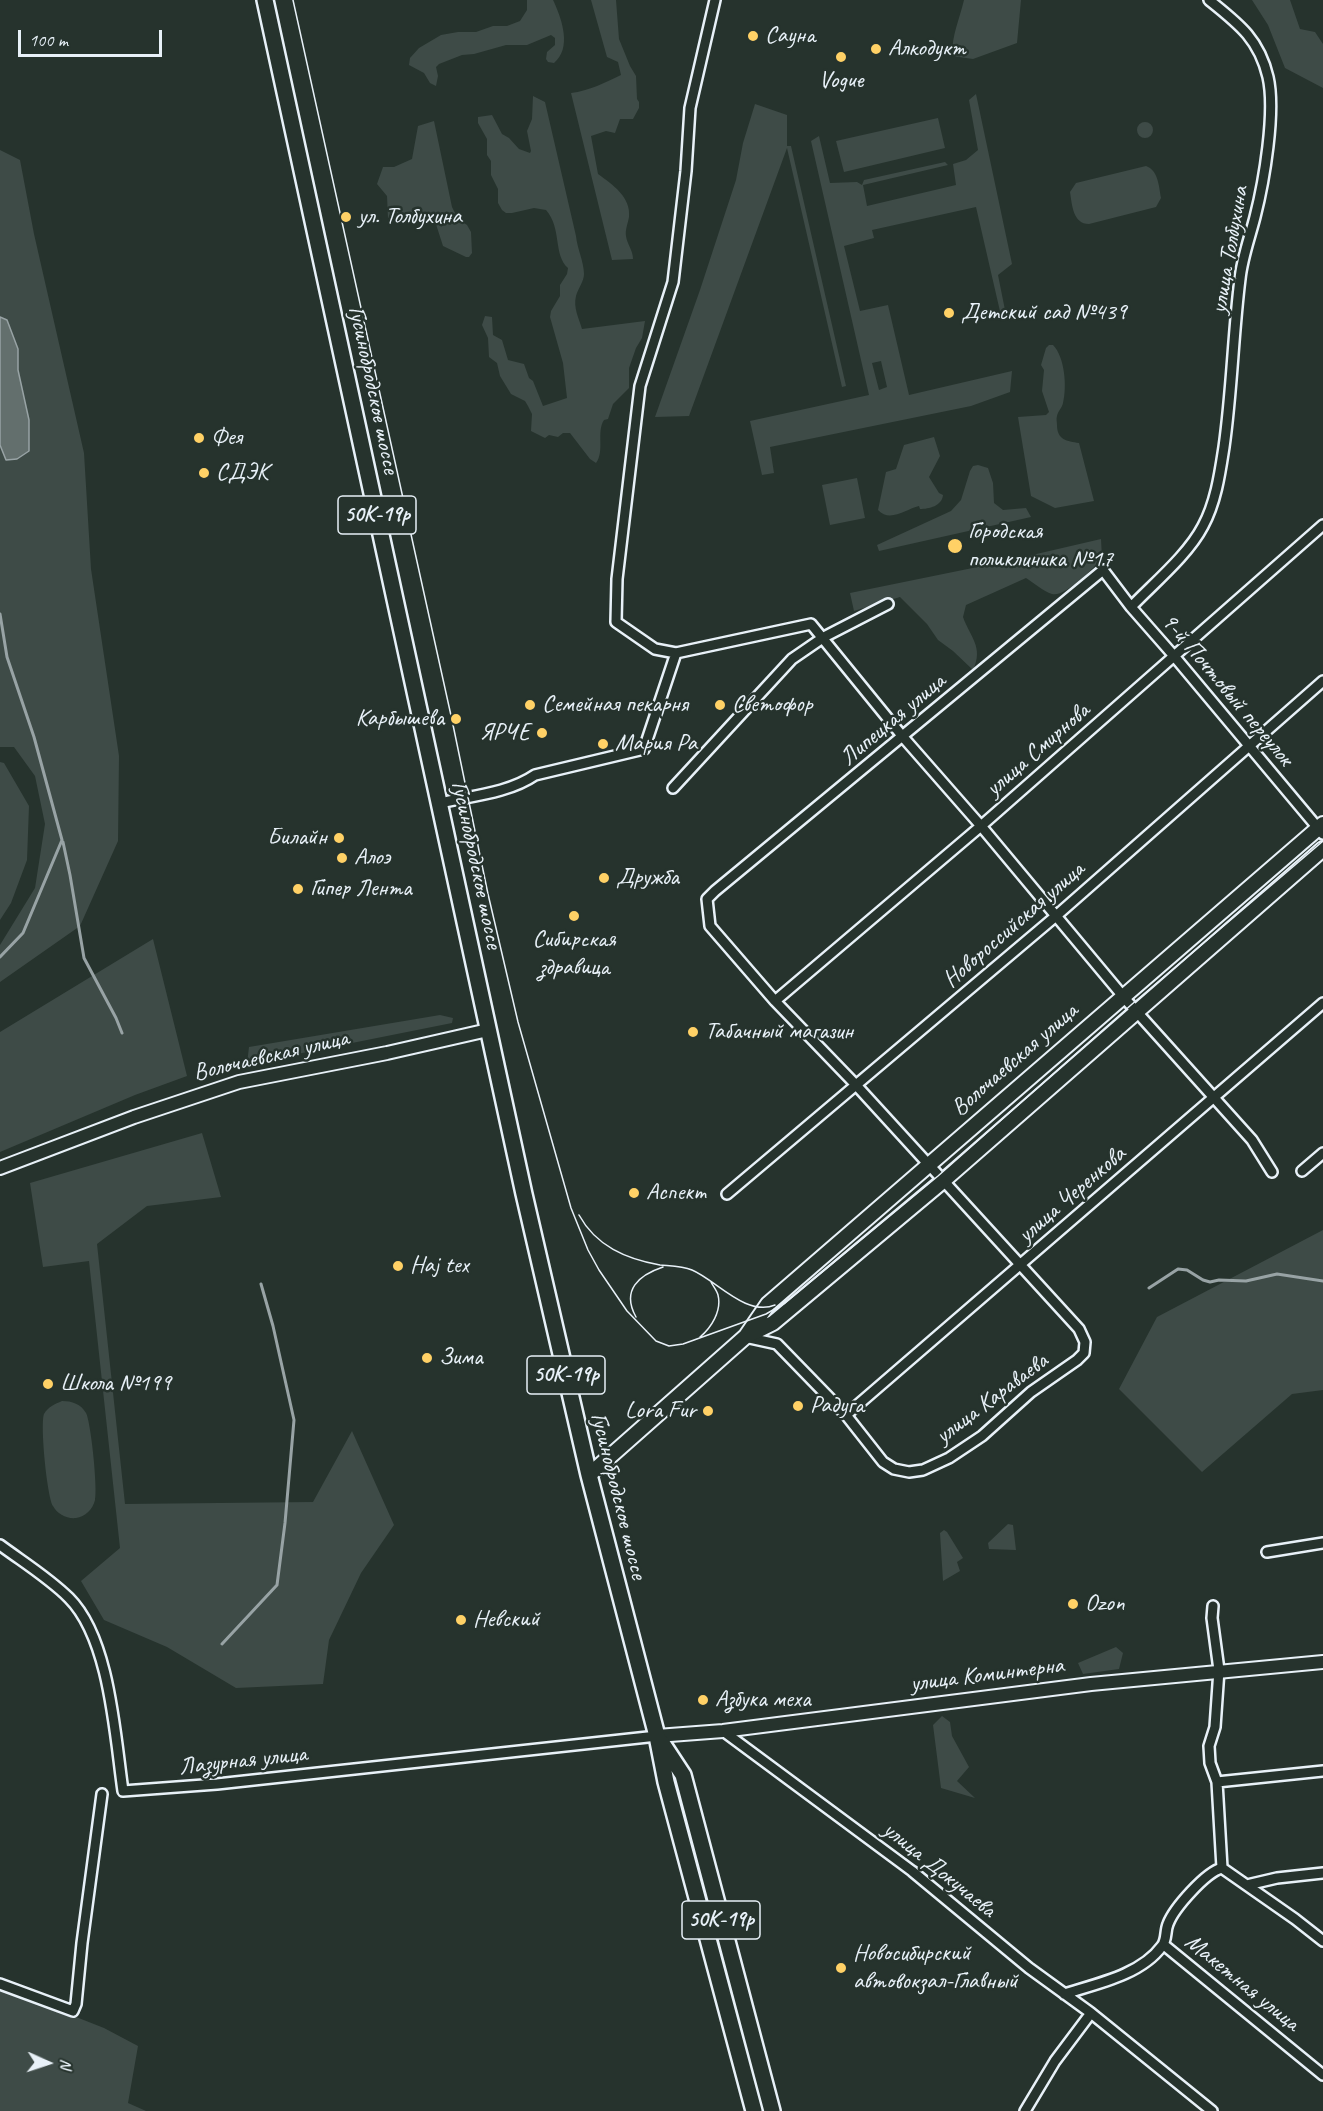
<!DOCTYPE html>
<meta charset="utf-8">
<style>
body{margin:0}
#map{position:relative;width:1323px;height:2111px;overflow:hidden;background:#26332d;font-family:Caveat,sans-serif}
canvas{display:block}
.north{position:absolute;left:18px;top:2033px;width:60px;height:60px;-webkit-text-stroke:4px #26332d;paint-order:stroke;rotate:93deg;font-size:16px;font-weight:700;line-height:24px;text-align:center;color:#e8f1f8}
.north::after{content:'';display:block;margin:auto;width:21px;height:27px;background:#e8f1f8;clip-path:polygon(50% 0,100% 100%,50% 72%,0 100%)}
.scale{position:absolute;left:18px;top:30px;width:144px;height:27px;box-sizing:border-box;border:3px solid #e8f1f8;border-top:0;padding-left:8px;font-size:18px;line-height:21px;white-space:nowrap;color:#e8f1f8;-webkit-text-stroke:4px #26332d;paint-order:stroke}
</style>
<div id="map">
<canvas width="1323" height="2111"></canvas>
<div class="north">N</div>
<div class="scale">100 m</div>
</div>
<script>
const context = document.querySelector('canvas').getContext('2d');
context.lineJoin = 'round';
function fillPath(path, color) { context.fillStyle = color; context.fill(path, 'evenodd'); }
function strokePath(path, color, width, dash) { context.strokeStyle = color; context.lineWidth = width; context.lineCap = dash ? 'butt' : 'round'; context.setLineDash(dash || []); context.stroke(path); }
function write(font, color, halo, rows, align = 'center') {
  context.font = font + ' Caveat,sans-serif'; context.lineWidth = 5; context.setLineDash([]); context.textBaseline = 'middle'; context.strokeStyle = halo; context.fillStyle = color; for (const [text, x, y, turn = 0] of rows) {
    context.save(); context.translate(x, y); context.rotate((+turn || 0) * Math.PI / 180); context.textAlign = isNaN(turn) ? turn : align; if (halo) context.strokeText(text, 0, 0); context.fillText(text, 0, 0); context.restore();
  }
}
fillPath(new Path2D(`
 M527,0h26l1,2c8,18 18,46 0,61l-6,-1 -2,-3 1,-7 8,-7v-7l-4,-3 -24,10h-21l-32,9 -12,1 -23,9 -3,3 2,9 -2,10 -6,-3 -6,-10 -15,-8 1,-7 9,-10 22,-13 17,-3h18l17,-6h14l13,-5 7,-11z
 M591,0h25l3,39 11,27 6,10 1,23 2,3v6l-6,11h-13l-5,14 -9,-2 -15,5 7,38c15,11 33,23 31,43 -1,6 -4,13 -3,19 1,8 7,14 7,23l-21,1 -41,-167c18,-2 35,-11 50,-18l-3,-13 -11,-5z
 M964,0h57l-4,43 -44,16 -21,-3c0,-22 7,-35 12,-56z
 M1252,0h38l10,29 15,3 8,12v44l-38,-20 -17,-43z
 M976,94l36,170 -14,11 9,45h-5l-26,-113 -104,23 2,8 -30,8 16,65 28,-6 21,90 103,-24 -2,21 -39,14 -201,41 4,26 -12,2 -12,-54 119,-26 -58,-254 8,-5 11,47 27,-1 5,3 2,-5 81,-18 3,3 -85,20 4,21 89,-21 -3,-21 13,-4 12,-10 -9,-50zM881,361l6,26 -8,3 -7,-27z
 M533,96l12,6 31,134c1,12 8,26 8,38 0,7 -6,15 -8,22 -3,12 3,22 6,33l63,-8 -3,17 -6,10 -7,20v20l-16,16 -5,15 -4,1c-8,12 1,31 -8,43l-6,-4 -20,-26h-7l-5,4 -9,-2 -4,3 -14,-7 1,-17 -4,-8 -3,-5 -14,-7 -11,-18 -3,-13 -8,-6 -1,-19 -6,-13 3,-9 7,1 1,18 9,5 6,20 16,4 5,14 4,3 10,25 24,-8 -4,-35 -13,-46 1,-6 9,-15v-11l7,-11 1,-6c-15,-13 -6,-40 -22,-58l-12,-2 -22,5h-6l-4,-3 -4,-7v-14l-7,-14v-14l-4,-6v-16l-9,-16v-6l14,-2 10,19 7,4 10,11 11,4 1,-2 -4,-20 5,-12z
 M755,104l32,11v31h4l55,240 -4,1 -55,-239 -98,268 -34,1 45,-127 36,-110 7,-37z
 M938,118l7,30 -101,24 -8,-31z
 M434,121l18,86 6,12 9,6 4,7 1,21 -3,4h-3l-23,-11 -9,-28 -25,3 -21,-3 -1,-22 -10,-12 6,-17h11l18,-8 6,-33z
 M1137 130a8 8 0 1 1 16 0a8 8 0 1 1-16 0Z
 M0,150l20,10 14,74 50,219 7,116 28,187 -1,85 -38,85 -80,56v-37l35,-57 10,-64 -10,-48 -21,-29h-14v-310l29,-17 -11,-50v-21l-11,-29 -7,-3z
 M1146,166c12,4 13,20 15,32l-5,9 -67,17c-16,0 -17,-19 -19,-32l6,-9z
 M1049,345h4c12,12 14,42 10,58 -1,5 -5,8 -6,13 -1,3 0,6 0,9 0,15 10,16 22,18l15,58 -39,7 -24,-12 -13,-79 28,-2 3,-3 -7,-21 2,-21 -3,-5 5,-17z
 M934,437l6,19 -11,21 10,16 4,2c-1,11 -14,14 -23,14l-1,-3c-13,3 -29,17 -41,4l8,-38 10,-3 8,-24z
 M978,465l10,3 5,15 1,20 9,7 23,-2 5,9 -152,34 -2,-6 74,-34 10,-11 9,-29 3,-5z
 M857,478l8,40 -35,7 -8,-40z
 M1101,539l1,19c-8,10 -38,40 -50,36 -9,-3 -18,-11 -26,-16l-60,27 -3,12c7,20 21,30 10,53l-20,-19 -15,-11 -11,-16 -27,-27 -46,14 -4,-18 152,-31z
 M0,762l4,1 25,43 -2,54 -16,43 -11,17z
 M153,939l34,137 -52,19 -135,57v-120z
 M440,1015l13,3 -1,5 -205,41 2,-17z
 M202,1133l19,64 -74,9 -50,38 28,260 188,-2 39,-71 42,94 -33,48 -32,67 -6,44 -87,4 -69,-41 -63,-27 -23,-39 39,-33 -31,-287 -46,6 -13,-84z
 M1323,1230v160l-31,4 -90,78 -83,-83 38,-72z
 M62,1401c10,0 19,3 24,12 5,9 12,77 9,87 -2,9 -10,17 -19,18 -9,1 -19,-4 -23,-12 -6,-10 -13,-82 -9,-92 4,-7 11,-10 18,-13z
 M1008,1524l5,1 3,25 -27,-1 -1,-6z
 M944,1530l3,2 16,26 -6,4 3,9 -17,10 -3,-48z
 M1116,1647l7,6 -4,16 -36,5 -5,-11z
 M942,1716l8,6 2,14 17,31 -12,14 18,17 -34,-10 -8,-63z
 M0,1987l104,41 34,18 -10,57 18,8h-146z`), '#3e4b47');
const water = new Path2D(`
 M0,317l7,3 11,29v21l11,50v31l-12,8 -11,1 -6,-15z`);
fillPath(water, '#636f6d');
strokePath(water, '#98a3a5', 1.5);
strokePath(new Path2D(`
 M0,614l7,43 27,80 28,103 -39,93 -23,24
 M63,842l7,33 14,83 32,60 6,15
 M1149,1288l29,-19 9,1 16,10 7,2 9,-2 27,1 31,-7 46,7
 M222,1644l55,-59 8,-62 9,-103 -21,-94 -12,-42`), '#98a3a5', 3);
const minor = new Path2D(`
 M1131,607c23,-24 57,-52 72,-81 13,-24 17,-53 21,-79 8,-56 9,-112 16,-168 2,-21 10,-42 15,-62 9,-35 21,-105 13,-140 -9,-38 -29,-53 -59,-77
 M676,653l135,-29 92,113 78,89 146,175 125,139 20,32
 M673,788l119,-129 32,-22 64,-33
 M440,803c31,-7 69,-10 95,-28l109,-26 32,-96 -21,-4 -39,-27 1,-43 23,-193 33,-104 13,-111 4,-63 25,-108
 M775,1001l206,-175 342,-301
 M1302,1171l21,-18
 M727,1194l329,-278 267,-235
 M745,1337l32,7 69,71 37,47 11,7 15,3 14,-2 26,-12 33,-22 49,-44 46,-32 7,-7 1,-11 -6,-13 -223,-244 -81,-84 -65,-75 -3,-27 8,-8 388,-321 28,37 43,49 149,178
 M846,1415l477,-412
 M0,1545c23,17 49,33 69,53 41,41 46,138 54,193l94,-7 440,-48
 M1267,1552l56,-9
 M723,1731l189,140 117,97 62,45 121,98
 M1217,1782l106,-11
 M1222,1868l73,51 28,22
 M1247,1885l30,-7 46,-5
 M1164,1945l159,130
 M0,1984l73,27 3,-7 6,-61 20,-149
 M1064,1994c32,-10 77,-19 98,-48 5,-6 3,-15 6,-22 6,-16 38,-52 54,-56l-5,-86 -7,-19 -1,-17 6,-19 4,-57 -7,-52 1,-12
 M1025,2111l30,-50 36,-48`);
const tertiary = new Path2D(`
 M0,1168l134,-51 105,-35 148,-29 101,-23
 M657,1736l66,-5 368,-47 232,-22`);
const secondary = new Path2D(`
 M746,1336l22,-32 555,-480
 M589,1475l156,-138 28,-14 170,-142 380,-332`);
const primary = new Path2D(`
 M265,0l259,1194 65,281 68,261 9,46 88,329
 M662,1743l21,32 89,336`);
strokePath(minor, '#e8f1f8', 14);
strokePath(tertiary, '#e8f1f8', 16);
strokePath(secondary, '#e8f1f8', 18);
strokePath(primary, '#e8f1f8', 20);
strokePath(minor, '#26332d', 9);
strokePath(tertiary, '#26332d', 12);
strokePath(secondary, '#26332d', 14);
strokePath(primary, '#26332d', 15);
strokePath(new Path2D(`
 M293,0l159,720 36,174 30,128 53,186 17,42 11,20 28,41 29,30 13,5 14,-2 83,-30 19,-11 153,-127 193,-171 192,-164
 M579,1215c17,31 47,44 81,50 10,1 22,1 32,5 24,10 54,47 83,35
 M636,1317c-15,-27 3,-42 27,-50
 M700,1337c11,-9 22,-26 18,-42 -1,-4 -5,-9 -7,-13`), '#e8f1f8', 1.5);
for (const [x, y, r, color] of [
 [753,36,6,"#ffd166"],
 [876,49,6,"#ffd166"],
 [841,57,6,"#ffd166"],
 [346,217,6,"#ffd166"],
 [949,313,6,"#ffd166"],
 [199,438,6,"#ffd166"],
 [204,473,6,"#ffd166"],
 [955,546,8,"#ffd166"],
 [530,705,6,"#ffd166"],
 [720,705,6,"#ffd166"],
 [456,719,6,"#ffd166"],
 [542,733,6,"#ffd166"],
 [603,744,6,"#ffd166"],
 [339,838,6,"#ffd166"],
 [342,858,6,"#ffd166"],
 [604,878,6,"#ffd166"],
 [298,889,6,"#ffd166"],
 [574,916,6,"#ffd166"],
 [693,1032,6,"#ffd166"],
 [634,1193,6,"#ffd166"],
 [398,1266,6,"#ffd166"],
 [427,1358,6,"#ffd166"],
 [48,1384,6,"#ffd166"],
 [798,1406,6,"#ffd166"],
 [708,1411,6,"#ffd166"],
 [1073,1604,6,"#ffd166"],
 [461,1620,6,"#ffd166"],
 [703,1700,6,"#ffd166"],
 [841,1968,6,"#ffd166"]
]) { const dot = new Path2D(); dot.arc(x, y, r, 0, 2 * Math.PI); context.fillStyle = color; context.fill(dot); strokePath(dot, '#26332d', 2); }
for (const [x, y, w] of [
 [377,515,78],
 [566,1375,78],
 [721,1920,78]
]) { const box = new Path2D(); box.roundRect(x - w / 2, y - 19, w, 38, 4.5); context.fillStyle = '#26332d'; context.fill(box); strokePath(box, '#e8f1f8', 1.5); }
write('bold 22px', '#e8f1f8', null, [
 ["50К-19р",377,515],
 ["50К-19р",566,1375],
 ["50К-19р",721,1920]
]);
write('24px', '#e8f1f8', '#26332d', [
 ["Сауна",765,36],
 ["Алкодукт",888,49],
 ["Vogue",841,81,"center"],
 ["ул. Толбухина",358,217],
 ["Детский сад №439",961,313],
 ["Фея",211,438],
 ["СДЭК",216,473],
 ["Городская",968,532],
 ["поликлиника №17",968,560],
 ["Семейная пекарня",542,705],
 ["Светофор",732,705],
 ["Карбышева",444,719,"right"],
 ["ЯРЧЕ",530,733,"right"],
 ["Мария Ра",615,744],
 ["Билайн",327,838,"right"],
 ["Алоэ",354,858],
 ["Дружба",616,878],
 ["Гипер Лента",310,889],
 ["Сибирская",574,940,"center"],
 ["здравица",574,968,"center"],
 ["Табачный магазин",705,1032],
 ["Аспект",646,1193],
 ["Haj tex",410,1266],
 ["Зима",439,1358],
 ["Школа №199",60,1384],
 ["Радуга",810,1406],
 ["Lora Fur",696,1411,"right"],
 ["Ozon",1085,1604],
 ["Невский",473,1620],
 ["Азбука меха",715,1700],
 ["Новосибирский",853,1954],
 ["автовокзал-Главный",853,1982]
], 'left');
write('24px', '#e8f1f8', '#26332d', [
 ["улица Толбухина",1230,250,-80],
 ["Гусинобродское шоссе",373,390,78],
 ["9-й Почтовый переулок",1227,690,50],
 ["Липецкая улица",893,720,-40],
 ["улица Смирнова",1038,750,-41],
 ["Гусинобродское шоссе",476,865,78],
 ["Новороссийская улица",1014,925,-41],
 ["Волочаевская улица",271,1056,-13],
 ["Волочаевская улица",1015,1060,-41],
 ["улица Черенкова",1072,1195,-41],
 ["улица Караваева",992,1399,-37],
 ["Гусинобродское шоссе",618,1496,76],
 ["улица Коминтерна",987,1675,-7],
 ["Лазурная улица",243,1761,-6],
 ["улица Докучаева",939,1870,39],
 ["Макетная улица",1242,1983,39]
]);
</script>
